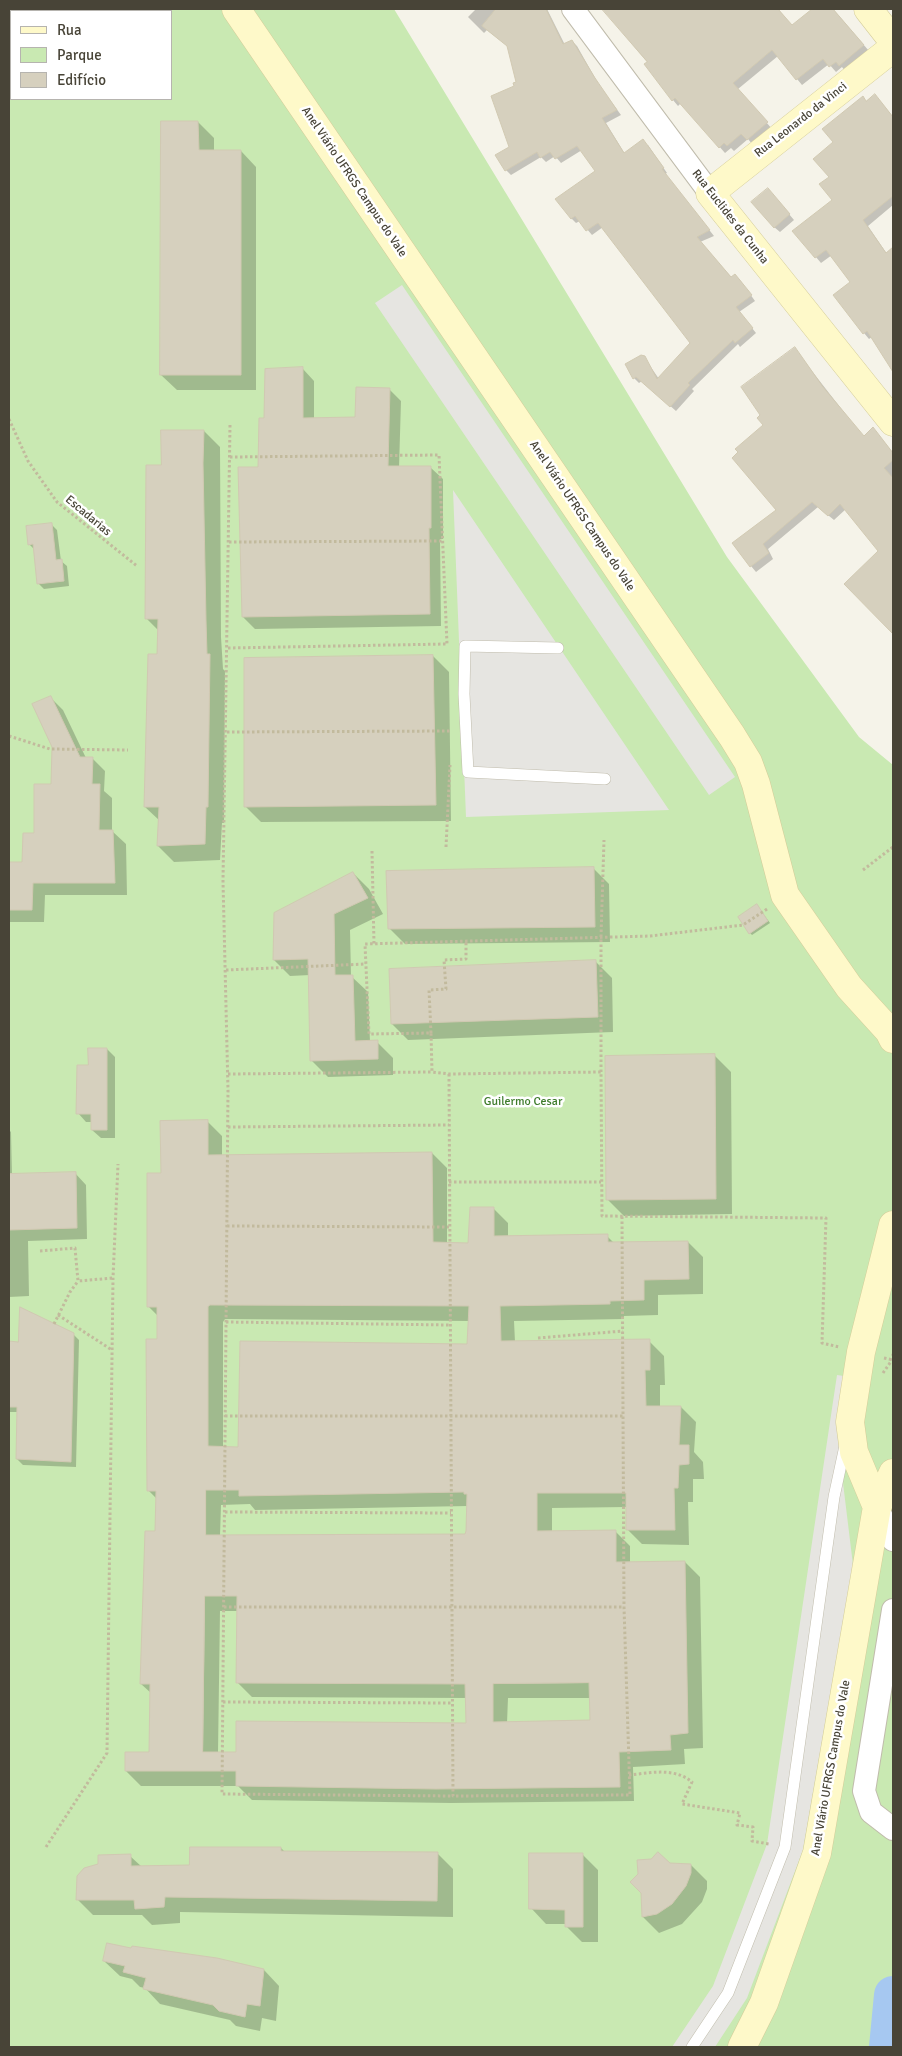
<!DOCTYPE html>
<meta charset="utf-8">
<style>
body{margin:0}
#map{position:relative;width:902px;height:2056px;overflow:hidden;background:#f5f3e9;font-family:Signika,sans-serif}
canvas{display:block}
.frame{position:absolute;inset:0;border:10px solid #484437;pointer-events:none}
.legend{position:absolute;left:10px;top:10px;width:162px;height:90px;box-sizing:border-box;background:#fff;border:1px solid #b6b4af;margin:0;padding:6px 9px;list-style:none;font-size:15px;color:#484437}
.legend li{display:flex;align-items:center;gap:10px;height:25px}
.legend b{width:25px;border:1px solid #b6b4af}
</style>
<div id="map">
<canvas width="902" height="2056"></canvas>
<div class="frame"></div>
<ul class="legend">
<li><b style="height:6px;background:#fef9c9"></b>Rua</li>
<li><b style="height:14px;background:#c9e9b2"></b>Parque</li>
<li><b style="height:14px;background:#d6d0be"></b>Edifício</li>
</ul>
</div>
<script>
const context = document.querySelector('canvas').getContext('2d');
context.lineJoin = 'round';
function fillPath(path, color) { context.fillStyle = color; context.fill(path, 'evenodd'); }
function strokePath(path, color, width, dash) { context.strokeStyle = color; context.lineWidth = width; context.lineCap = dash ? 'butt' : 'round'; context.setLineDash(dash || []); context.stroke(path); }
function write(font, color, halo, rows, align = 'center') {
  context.font = font + ' Signika,sans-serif'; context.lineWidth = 5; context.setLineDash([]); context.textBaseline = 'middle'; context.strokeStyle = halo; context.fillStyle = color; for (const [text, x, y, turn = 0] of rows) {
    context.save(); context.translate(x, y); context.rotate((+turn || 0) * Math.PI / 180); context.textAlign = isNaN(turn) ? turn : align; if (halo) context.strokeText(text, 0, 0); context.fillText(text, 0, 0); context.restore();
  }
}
fillPath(new Path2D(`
 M9,9h385l333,548 132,180 34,28v1282h-884zM11,11h160v88h-160z`), '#c9e9b2');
fillPath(new Path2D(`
 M402,285l333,492 -26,18 -334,-492z
 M453,490l216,320 -203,7z
 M837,1375l14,2 -12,73 14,115 -50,285 -56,148 -32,49h-43l41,-61 54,-142z`), '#e6e5e1');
fillPath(new Path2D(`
 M476,9h71l18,36 7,-4 5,5 22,39 22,30 -15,8 19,31 23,-9 19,28 -2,1 49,62 -14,6 32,36 3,-3 5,5 15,21 -16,11 17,21 -16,14 -2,-3 -46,45 2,2 -18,20 -34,-30 -3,2 -5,-5 10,-21 15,22 33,-36 -89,-116 -11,8 -12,-14 -4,2 -4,-4 -15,-20 39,-28 -14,-21 -21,13 -6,-7 -9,6 -5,-5 -30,18 -5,-5 4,-22 5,-61 3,-4 -9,-36 -22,-17 -3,3 -16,-16z
 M603,9h175l14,17 24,-17h17l36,42 -24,20 -3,-4 -6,5 -7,-8 -27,21 -24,-29 -40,33 34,40 -19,16 -5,-6 -14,12 -3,-3 -6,5 -44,-50 -3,3 -5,-6 -24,-38z
 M880,101l13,16v88l-25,21 19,28 6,-5v121l-21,-33 -3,2 -5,-6 -29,-38 17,-13 -20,-27 -11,8 -27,-32 40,-31 -4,-23 4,-35 33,-40z
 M198,122l16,16v13h27l15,16v223h-79l-16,-15z
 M773,195l21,25 -14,12 -6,-5z
 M794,348l70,90 14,-4 15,19v179l-48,-48 35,-33 -34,-42 -12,11 -16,-13 -50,42 5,10 -17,13 -5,-6 27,-56 -14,-85z
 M303,369l11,12v38l42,-1 33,-29 12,12 -2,67h32l12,11v60h-3l1,87 -186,3 -12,-12 22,-198z
 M204,431l16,16 1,190 2,32 2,2 -1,152h-2l-2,37 -46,2 -16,-16 2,-25 -15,-14 14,-176 -12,-12 15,-153z
 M51,524l6,6 4,31 6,5 2,20 -25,3 -6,-6 -4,-34 -5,-5z
 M433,656l16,16 2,149 -190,1 -16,-16z
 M50,697l13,13 23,48h6l13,13 -1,20 8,7v33l14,13 1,51h-82l-1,27h-35v-59h15l29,-77v-40z
 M593,868l16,16 1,58 -205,2 -16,-16z
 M353,873l16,16 14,25 -33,16 1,46 17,16 2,50h7l16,16v17l-65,2 -16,-16 -2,-86 -20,1 -16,-16z
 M759,908l11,15 -18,12 -2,-2z
 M596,962l16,16 1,54 -205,8 -16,-16z
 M107,1049l8,8v81h-14l-9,-8v-8h-6l-8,-9 12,-47z
 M715,1056l16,16 1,142 -108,2 -16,-16z
 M207,1121l15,15v20l210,-3 15,15v76h22l24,-36 15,15v14l99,-1 7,7 74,-1 15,15v37l-45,1v20l-34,1v3l-110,2 1,21 134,-1 15,15 1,29h-5v22h21l15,15 -2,30 9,10 1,17h-11v23h-5l1,43 -47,-1 -15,-15v-22l-75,1v24l63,-1 15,15v17l55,-1 15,15 3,171 -19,1 1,15 -52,3 1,34 -183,2 -199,-3 -14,-14h-97l-15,-15 24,-18 1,-60 -10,-9 15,-152 1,-33 -9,-9 11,-173 -11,-11 15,-131zM225,1319l245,2 -1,24 -230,103h-16v-126zM250,1504l5,6 213,-4 -2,29 -246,1 1,-31zM220,1611h18l-1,71 15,15 215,1v26l-230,29h-19zM508,1698h83v24l-84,1z
 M9,1130l2,2 1,43 63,-2 11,12 1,54 -59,2 1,55 -20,1z
 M73,1334l6,6 -3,127 -53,-2 -6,-6 1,-47h-9v-69h10z
 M281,1848l4,4 152,1 16,16v48l-273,-5v11l-28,2 -10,-10h-49l-16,-16 53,-43 12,11h49z
 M583,1855l15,15v72h-16l-15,-15 -1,-3h-20l-15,-16z
 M669,1864l22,1 16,16v8l-5,13 -20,22 -23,9 -16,-16 -1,-24z
 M104,1961l160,9 15,16 -3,35 -14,-3 -2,13 -24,-5 -6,-6 -70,-16 -15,-16 -5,-1 -8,-8 -12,-3z`), '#0003');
strokePath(new Path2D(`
 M888,2047l5,-52`), '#a6c8f1', 38);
const building = new Path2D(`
 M496,9h50l17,35 9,-4 23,38 22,32 -15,8 22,35 19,-14 21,29 -2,1 48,61 -13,7 34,40 4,-3 17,21 -16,12 17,21 -18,15 -2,-3 -45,43 2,2 -20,22 -34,-30 -3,2 -8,-15 16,-9 4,1 12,23 33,-36 -92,-120 -12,8 -11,-15 -4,3 -16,-20 40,-28 -18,-25 -22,13 -5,-7 -10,6 -3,-6 -32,19 -10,-16 14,-8 -18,-51 23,-10 -1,-3 3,-1 -9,-36 -25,-20z
 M602,9h176l14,16 20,-16h21l31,36 -25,21 -3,-4 -7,5 -6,-8 -27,21 -24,-30 -39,33 35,39 -21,18 -6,-6 -14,12 -3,-3 -5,5 -44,-50 -3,3 -28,-37 3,-2z
 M875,94l18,23v79l-30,24 23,33 7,-6v125l-26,-41 -4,3 -30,-39 17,-13 -24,-32 -11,8 -23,-27 40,-31 -13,-16 10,-7 -16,-18 20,-17 -11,-13 41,-33 3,5z
 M161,121h37l1,29h42v225h-81z
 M768,188l22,26 -16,14 -23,-26z
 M795,347l28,40 41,49 9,-9 20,26v7l-9,8 9,10v156l-49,-50 34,-33 -38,-47 -12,12 -16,-14 -49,42 6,9 -19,14 -18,-24 44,-33 -44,-52 6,-6 -3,-3 28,-24 -6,-7 3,-3 -19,-28z
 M303,367v51l52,-1 1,-30 34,1 -2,78h43v62h-2l1,86 -188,3 -4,-150h20l1,-49h5l1,-49z
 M161,430h43l-1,33 3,157 1,34h3l-2,153h-2l-1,37 -48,2 2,-39h-15l4,-153h9l1,-35h-13l1,-154h15z
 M52,523l4,37 6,-1 2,22 -27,3 -4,-40 -5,1 -2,-19z
 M433,655l3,150 -192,2v-149z
 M51,696l29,61h13l-1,27h8l-1,46h14l2,53h-82l-1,27h-23v-48h13l1,-29h11v-49h17l1,-37 -20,-43z
 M594,867l1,60 -207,2 -2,-58z
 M353,872l15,26 -34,16 1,61h18l2,66 23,-1v19l-68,2 -2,-102 -35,1 1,-47z
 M757,904l11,17 -19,13 -11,-17z
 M596,960l2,57 -207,7 -2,-55z
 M88,1048h19v82h-16v-16h-15l1,-49h11z
 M715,1054l1,145 -110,1 -1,-144z
 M208,1120v35l224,-3 1,90 35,1 2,-36h24v29l114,-2v8l80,-1 1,38 -45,1v20l-34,1v3l-110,2 1,35 149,-2v31h-5l1,36h35l-2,39h10v19l-10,1 -1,23h-4l1,42h-49v-37h-89v38l79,-1v32l69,-1 3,172 -18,2 1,15 -52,2 1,35 -184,2 -200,-3v-15h-111v-19h24l1,-68h-10l5,-153h10l1,-40h-9l-1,-152h11v-32h-10v-134h14l-1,-52zM210,1305l259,1 -2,38 -227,-3 -2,106 -30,-1v-139zM206,1490h33v6l225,-4v2h3l-1,37 -1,3 -259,1zM205,1596h32l-1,87 229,1 1,39 -230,-2v31h-33zM589,1683l1,37 -97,2v-38z
 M76,1172l1,56 -68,2v-56z
 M20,1307l54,26 -3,129 -55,-3 1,-52h-8v-66l9,1z
 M190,1847h91v4l157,1 -1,49 -272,-4 -1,10 -29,2 -1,-9h-58l1,-24 7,-8 14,-4v-9l33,-1v12l58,-1z
 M658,1852l12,11 21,1v9l-5,13 -14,18 -15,10 -15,3 -1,-24 -11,-11 8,-8 -1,-14 14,-1z
 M529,1853h54v74h-18v-17l-36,-1z
 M107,1943l24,5 1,-2 85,12 47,11 -4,37 -13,-2 -2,13 -26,-6 -6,-6 -70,-16 3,-11 -23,-6 2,-6 -22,-5z`);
fillPath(building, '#d6d0be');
strokePath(building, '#d1c9b2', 1);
const lane = new Path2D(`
 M558,648l-93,-2 -1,48 4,78 137,7
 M692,2047l36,-54 57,-146 49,-350 11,-51`);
const street = new Path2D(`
 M573,9l137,184
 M877,1507l16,33
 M893,1610l-29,181 7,21 22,17`);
const secondary = new Path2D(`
 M236,9l496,727 16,26 8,22 29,111 64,92 40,44 4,8
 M868,9l25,32
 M893,48l-183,145 183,229
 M877,1507l-23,-55 -4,-30 11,-70 32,-127
 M742,2047l22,-44 53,-150 60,-346 16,-34`);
strokePath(lane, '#c0bcac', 12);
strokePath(street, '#c0bcac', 24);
strokePath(secondary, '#d4cc99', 29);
strokePath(new Path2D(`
 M9,419l19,42 29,41 80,64
 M230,425l-7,456 5,209 -6,704 231,2
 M230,457l209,-2 8,189
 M229,542l214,-1
 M228,648l219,-4
 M227,732l223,-1
 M9,736l41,13 78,1
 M446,847l4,-82
 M372,851l2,93
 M863,870l30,-23
 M767,909l-24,16 -93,11 -285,8 4,90 62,-1 1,39 17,2 152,-2 1,144 224,2 -4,125 17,4
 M226,970l140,-6
 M431,1033l-2,-43 17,-1 -2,-29 22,-1v-17
 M601,1072v-135l3,-97
 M228,1074l204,-2
 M449,1074l4,722 177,-1 -6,-188 -2,-391
 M228,1127l221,-2
 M449,1182h152
 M227,1226l222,1
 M40,1251l35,-3 3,33 35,-3
 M58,1315l54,35
 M226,1322l224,3
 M54,1324l16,-32 8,-11
 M538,1338l85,-7
 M884,1358l9,2
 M883,1373l9,-13 1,-6
 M225,1416h398
 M225,1512l226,1
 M224,1607h400
 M223,1702l229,1
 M629,1775c21,-2 45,-8 63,7l-10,22 58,9 -3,12 16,2 -1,14 17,3
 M46,1847l61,-94 6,-475 5,-114`), '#c2ba9d', 3, [2.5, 2.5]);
strokePath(lane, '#fff', 11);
strokePath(street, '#fff', 22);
strokePath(secondary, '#fef9c9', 28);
write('12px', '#484437', '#fff', [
 ["Rua Leonardo da Vinci",801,120,-38],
 ["Anel Viário UFRGS Campus do Vale",354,182,56],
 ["Rua Euclides da Cunha",730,217,52],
 ["Escadarias",88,516,40],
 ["Anel Viário UFRGS Campus do Vale",582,516,56],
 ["Anel Viário UFRGS Campus do Vale",831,1768,-80]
]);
write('12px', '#3d7b2a', '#fff', [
 ["Guilermo Cesar",523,1102]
]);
</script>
